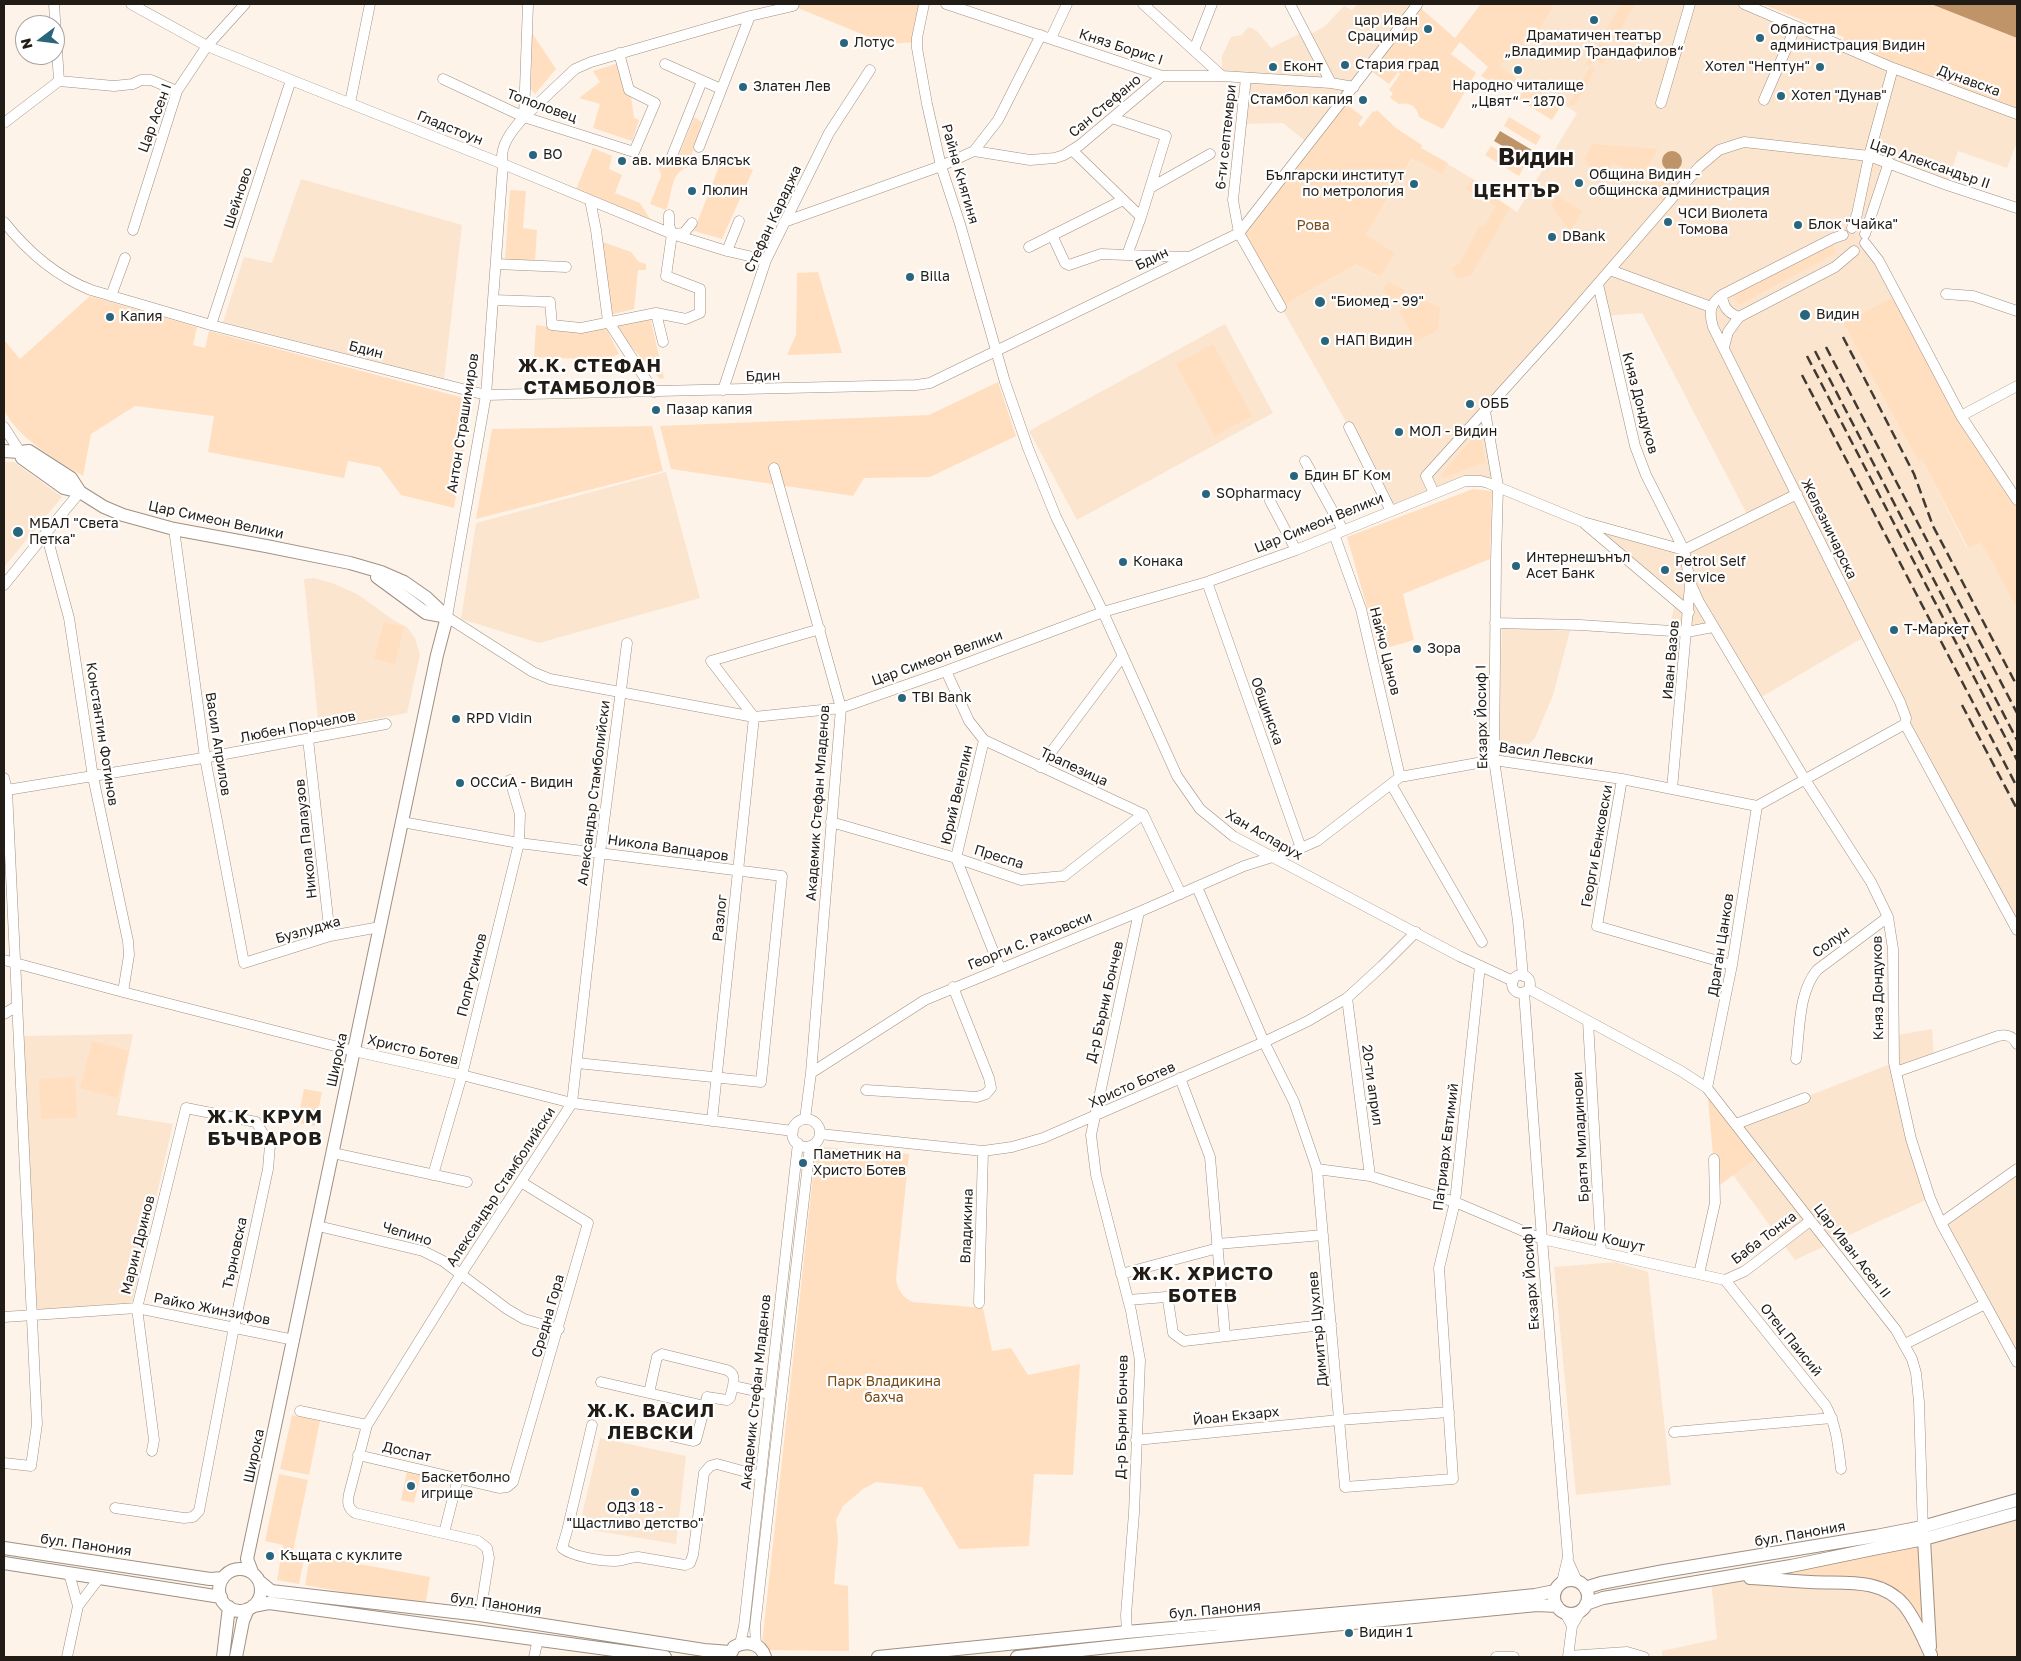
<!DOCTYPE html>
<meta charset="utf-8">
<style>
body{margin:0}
#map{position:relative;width:2021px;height:1661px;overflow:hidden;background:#fdf3e9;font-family:"Golos Text",sans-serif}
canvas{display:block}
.frame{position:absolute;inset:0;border:5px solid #221c16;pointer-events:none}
.north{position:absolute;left:15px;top:15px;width:50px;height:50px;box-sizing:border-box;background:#fff;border:1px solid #a7a4a2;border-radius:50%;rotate:255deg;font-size:14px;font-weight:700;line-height:20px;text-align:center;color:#221c16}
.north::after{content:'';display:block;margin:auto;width:18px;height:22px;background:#2a657e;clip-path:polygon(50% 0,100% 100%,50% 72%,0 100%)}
</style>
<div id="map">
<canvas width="2021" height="1661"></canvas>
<div class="frame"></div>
<div class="north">N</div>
</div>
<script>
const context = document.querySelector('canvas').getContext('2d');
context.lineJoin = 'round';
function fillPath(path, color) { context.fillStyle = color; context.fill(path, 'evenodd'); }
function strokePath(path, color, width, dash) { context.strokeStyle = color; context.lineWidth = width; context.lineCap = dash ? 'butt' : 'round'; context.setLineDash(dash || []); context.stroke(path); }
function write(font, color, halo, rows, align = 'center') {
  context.font = font + ' "Golos Text",sans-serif'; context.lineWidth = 4.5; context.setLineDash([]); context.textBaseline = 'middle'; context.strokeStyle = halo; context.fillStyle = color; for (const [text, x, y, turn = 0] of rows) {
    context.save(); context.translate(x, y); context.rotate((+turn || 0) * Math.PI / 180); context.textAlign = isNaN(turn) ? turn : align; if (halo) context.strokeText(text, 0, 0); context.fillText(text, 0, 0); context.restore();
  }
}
fillPath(new Path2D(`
 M1358,4h60l-59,84 -50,56 -26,-21 -42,1 5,-46 -24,-2v-20l9,-19 11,-2 6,-8 4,1 6,4 13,16 34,-17 2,5 18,-10 19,-20 8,4z
 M1555,4h189l273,110v28l-10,26 -49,-17 -11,34 -58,-22 -24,71 32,61 -54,28 75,138 4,-2 45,89 14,-7 36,68v321l-26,-46 -125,-248 -108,63 -45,-72 -44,4 6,-29 -92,-80 101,28 65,-32 -107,-205 -37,3 -7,-32 -112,127 12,75 -17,-5 -90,30 -42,-84 -68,-120 75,-43 22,13 -12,-42 47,-78 8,-9 80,48 -2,4 18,12 60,-99 -79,-47 14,-12 9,5z
 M301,179l161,46 -18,154 -221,-57 21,-65 28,6z
 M1225,324l48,89 -196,107 -48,-89z
 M4,462h10l48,35 -58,70z
 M666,472l34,126 -161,45 -78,-24 15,-96z
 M314,578l18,5 25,11 38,27 12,6 8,11 5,17 -13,58 -88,16 -15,-150z
 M1502,628l68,3 -17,64 -18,43 -6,6 -30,-1z
 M1932,1029l2,31 -38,12 34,126 -135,62 -62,-85 26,-20 -23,-31 157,-61 -1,-27z
 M133,1034l-16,81 56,9 -41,179 -101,7 -7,-274z
 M2017,1169v193l-76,-139z
 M1615,1262l33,10 23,213 -95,10 -22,-228z
 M600,1438l86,18 -10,88 -97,-16z
 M2017,1500v157h-355v-6l55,-12 -6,-59 213,-41z`), '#fce5ce');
fillPath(new Path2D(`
 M794,4h130l-7,38 -31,2 -93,-38z
 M1481,4h74l-34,55 -9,-4 -13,11 18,12 -8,14 -28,-16 7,-9 -28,-25 -9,12 25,19 -33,56 -24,-12c-2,-11 -10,-15 -20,-13l-9,-6 3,-5 -4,-3 11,-16 -2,-2 -9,12 -21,-15 49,-64 38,33z
 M1621,4h14l-20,35 -11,-6z
 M1762,4h169l86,34v76l-176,-68 3,-9z
 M532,33l24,36 -21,25 -4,-5z
 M1600,41l11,6 -8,17 -9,-5 -4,8 5,3 -21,36 -5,-3 21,-36 -4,-3z
 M619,63l12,33 3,22 5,2 -7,21 -39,-13 7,-24 -21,-6 21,-16 -7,-11z
 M1527,83l35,21 -10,16 -34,-21z
 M1356,90l-10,14 17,13 -5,7 3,3 12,-16 1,1 3,-2 19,18 26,17 -1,3 27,15 -6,11 -30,-16 -46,77 29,18 -16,24 -23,-13 -75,43 -42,-74z
 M694,117l8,5 -14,45c-19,6 -15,28 -22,43l-16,-6 11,-28 -3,-14 20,-4z
 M1509,117l32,19 -5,9 -32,-19z
 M1593,144l65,5 -21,34 -5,-4 2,-5 -21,-12 -8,14 -13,-7 -7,-10z
 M1491,146l33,20 -5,10 -34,-21z
 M593,148l19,8 -3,13 13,6 -7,18 25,10 10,16 -74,-30z
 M723,156l30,14 -31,69 -28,-8z
 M1655,172l16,7 12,-4 -20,26 -18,-12z
 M1472,179l29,17 -2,4 11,8 -39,67 -14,4 -5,-11 8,-5 20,-37 3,2 13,-22 -30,-17z
 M510,190l16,1 -3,37 14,2 -2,32 -30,-2z
 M1557,196l25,15 -12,20 -19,-26z
 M600,241l31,11 8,10 7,2v6h-8l-4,39 -25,6z
 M1832,245l4,7 -2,2 -93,50 -3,-1 -5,-8 1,-3z
 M818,272l24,81 -55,2 9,-20 1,-62z
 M1388,282l17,8 -8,13h-6l-8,-13z
 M1410,293l30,15 -2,22 -23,12 -15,-30z
 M1897,295l64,121 56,84v109l-36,-67 -13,6 -46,-89 -4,2 -75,-138z
 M90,296l107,31 -4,18 12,3 4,-17 263,69 -18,108 -53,-13 -21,-28 -32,-6 -4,17 -136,-26 6,-36 -79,-10 -44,28 -8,42c-25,-15 -68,-39 -79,-67 -3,-8 0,-57 0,-69l16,19z
 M650,317l14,61 -4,1 -46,-52z
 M536,325l39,5 31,-2 13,26 -15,6 -70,-3z
 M1213,344l39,72 -37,20 -39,-72z
 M998,382l18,54 -86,41 -66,1 -11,18 -182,-27 -11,-43 269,-11z
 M652,426l11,45 -187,48 16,-90z
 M1476,434l5,1 4,27 -42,16 -2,-3z
 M1473,489l19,2 -2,68 -87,35 11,46 -35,10 -32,-113z
 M384,622l20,5 -9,37 -21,-5z
 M92,1041l37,10 -12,47 -37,-10z
 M75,1077l2,41 -36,1 -2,-40z
 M1707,1088l53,67 -44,33z
 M304,1089l18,3 -7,34 -18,-3z
 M823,1147l86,7 -13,125c2,11 6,18 17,23l70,6 9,43 19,-3 17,27 52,-11 -7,111 -39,-1 -5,72 -70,3 -37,-62 -46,-5 -13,7 -20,17 -7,14 2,19 -4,45 14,2 1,65 -82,-1 -5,-6 53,-486z
 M292,1415l28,6 -11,54 -29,-6z
 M407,1470l14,3 -7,30 -13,-3z
 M279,1474l29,6 -15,71 12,3 -6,30 -22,-4 6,-35 -18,-4z
 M1924,1539l7,116 -20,-39 -33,-28 -148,-11z
 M310,1555l120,22 -5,30 -120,-22z`), '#ffdfc0');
fillPath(new Path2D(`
 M1931,4h86v34z
 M1500,131l32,19 -6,10 -32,-19z
 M1662 161a10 10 0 1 1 20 0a10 10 0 1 1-20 0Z`), '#bf9468');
const minor = new Path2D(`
 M54,4l5,77
 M131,4l76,42 84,34 212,84 169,70 55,17 39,9
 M528,4l-4,113c-11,12 -26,30 -21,47l-17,231 -39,222 86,55 17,7 204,38 87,-9 105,-37 157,-59 104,-30 89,-32 169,-69h16l7,2 95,39 101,28 113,-56
 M924,4l-7,34v10l10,56 14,62 19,58 45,158 23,66 28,69 47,95 74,164 23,33 33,27 226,120 54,25
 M946,4l216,72h60l109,7 23,4
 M1143,4l79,72
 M1290,4l41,79
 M1744,4l149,64 124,46
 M1051,38l16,-34
 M1194,50l18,-46
 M665,64l56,25
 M1246,78l-13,122 6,33 42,74
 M443,79l81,38 110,35 21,-49 -26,-13 -10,-37
 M1764,100l32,-74
 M350,103l20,-99
 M1661,103l29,-99
 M524,117l51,-48 16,-7 159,-46 43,-10 1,-2
 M1112,118l54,18 -25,81 -14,38 60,2
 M4,123l55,-42 55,5 19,-2 8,-4h10l26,11
 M699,147l51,-131
 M1072,150l69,67
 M974,151l56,9 25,-2 9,-3 16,-10 82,-69
 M672,156l30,-75
 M1150,188l60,-34
 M590,200l6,30 12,91 46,71
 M669,215v10l3,9
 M4,222c24,30 51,54 87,68l120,35 275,70 430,-10 14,-2 309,-150 178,-228 -2,-1
 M784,222l157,-56 33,-15 24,-31 43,-85
 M1852,228l5,-14 12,-58 24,-88
 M133,230l44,-139 30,-45 38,-42
 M1865,234l24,-72
 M1052,235l13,28 4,2 32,-11 26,1
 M1843,235l-9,3 -112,57c-13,9 -13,18 -9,32l187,375 6,16 -1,6 112,206
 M1865,243l14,18 82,155 56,84
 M1029,247l94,-47
 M727,251l12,-30
 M496,264l70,3
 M1610,270l101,37
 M1598,284l37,162 11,29 38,75 6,32 9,20 105,176 67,104 17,35 5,32 1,114 17,76 19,59 11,25 76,139
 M1946,294l27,2 44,15
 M1722,295c1,12 6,18 17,22
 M111,296l14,-38
 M494,300l56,2 2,23 29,3 75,-15 7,29
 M656,313l30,6 14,-6v-24l-34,-13 6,-42 12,-1 8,-10
 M211,325l80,-245
 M1724,347l4,-15 11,-15 96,-50 19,-16
 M723,390l43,-130 63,-127 41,-63
 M1485,411l13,75 -2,75 -2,199 24,161 5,55
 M1961,416l56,-30
 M4,427l16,25
 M1349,427l42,84
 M1305,461l38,69
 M774,468l67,240 -30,365 -6,46
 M80,492l-34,41 23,85 24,159 35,164 1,14 -6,37
 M1434,493l-8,-17 130,-144 143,-165 20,-17 25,-8 125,14 78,29 70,23
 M1270,501l26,49
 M1585,524l104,88
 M174,529l31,229 39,205 86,-27 50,-9
 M1334,534l27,75 39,168
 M1207,582l94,266
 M4,585l42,-52
 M1495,623l85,2 107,7 26,-5
 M946,671l23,50 15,19 159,74 38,80
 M308,739l22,197
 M984,740l-28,118 44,110
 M1040,767l83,-111
 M4,778l3,12 30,634 -6,42 -27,-3
 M1622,779l-25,147 135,39
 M1391,784l91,158
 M1672,789l18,-204
 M7,790l202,-33 177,-33
 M402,822l117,21 263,33 -21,206 -184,-19
 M831,822l125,36 65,22 43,-4 79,-62
 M1197,887l67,155 30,60 23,67 28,318 108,-8 -14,-211 16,-66 25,-236
 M4,960l119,32 231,59 108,24 110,28 221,28
 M1512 984a9 9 0 1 1 18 0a9 9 0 1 1-18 0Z
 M1529,989l152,82 26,17 189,242 16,29 4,14 3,29 4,131
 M1524,992l18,247 26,318 -6,25
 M1347,998l23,178
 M4,1014l13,-8
 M1588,1021l13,231
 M1796,1059c4,-29 2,-66 21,-89l71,-53
 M1896,1072l102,-36c9,-2 15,0 19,8
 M811,1073l114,-73 214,-88 105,-46 57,-18 16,-7 83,-64 94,-17 128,19 135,27 148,-82
 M1180,1078l30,79 15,179
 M1707,1088l25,-123 25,-159
 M866,1090l111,7 9,-3 5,-6 -2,-10 -36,-91
 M792 1133a14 14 0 1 1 28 0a14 14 0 1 1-28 0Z
 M712,1121l42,-404 -43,-56 109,-32
 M1736,1124l69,-26
 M820,1134l163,17 29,-4 31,-9 221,-96 44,-21 39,-23 35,-32 34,-34
 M333,1153l134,29
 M1317,1169l53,7 85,26 87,37 183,41 20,-9 65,-50
 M433,1175l29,-100 57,-232 1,-29 -10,-34
 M1941,1223l76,-54
 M318,1226l105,25 20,10 64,48 17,10 35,10
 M1217,1244l106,-9
 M1121,1274l97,-26
 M1699,1274l16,-71 -1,-44
 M1725,1280l101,126c11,21 12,40 15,63
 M1128,1300l38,-3 2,3 5,33 11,8 147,-17
 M979,1303l4,-152
 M4,1317l133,-9 157,32
 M1905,1344l80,-40
 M601,1382l104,24 2,-9 20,3 3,-2 3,-12 37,8
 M649,1393l8,-36 5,-3 65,16c8,4 7,9 6,16
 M300,1411l67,14
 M592,1425l-25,106 -5,17c11,9 39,13 53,13 8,0 15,-4 23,-4l47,8 5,-2 3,-8 11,-82 6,-7 7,-2 44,12
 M1674,1432l158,-14
 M658,1433l35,8 3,-1 9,-34
 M1136,1440l203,-20 110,-8
 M358,1455l141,33 8,-1 6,-5 75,-259 -67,-41
 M115,1508l69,10 9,-1 6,-6 35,-184 34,-158 2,-24 -14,-23 -70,-14 -49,200 17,132 -2,11
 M444,1533l14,-55
 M1568,1561l9,20
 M69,1573l9,33
 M1565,1613l7,13
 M480,1615l9,-57 -2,-10 -9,-7 -123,-28c-7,-5 -8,-10 -6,-19l18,-69 94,-151 111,-171 28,-250 27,-210
 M1127,1632l-1,-17 8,-102 6,-153 -9,-49 -35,-136 -5,-40 48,-223
 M740,1644l4,-18 54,-483
 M756,1645l-1,-18 55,-481
 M1568,1656l59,-4 17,5
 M67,1657l11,-51 22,-29
 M534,1657l4,-18
 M1496,1657h18
 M1568,1657l4,-31 8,-14`);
const major = new Path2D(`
 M4,451l16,1 9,-1 42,27 9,14
 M20,452l2,6 42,30 16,4 24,15 19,8 51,14 92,17 84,17 31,9 23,10 23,16 20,19
 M377,577l49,36 21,4
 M1924,1539l6,108
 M4,1548l206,31 13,-1
 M4,1563l217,34
 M219 1590a21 21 0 1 1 42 0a21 21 0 1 1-42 0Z
 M252,1572l-5,-13 190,-904 10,-38
 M1750,1578c20,1 41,3 61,4 32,2 69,-5 93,23 12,15 19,33 27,50
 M1554 1597a17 17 0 1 1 34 0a17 17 0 1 1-34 0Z
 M260,1582l11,9 209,24 224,35 26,2
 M1585,1588l16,-5 63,-12 212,-35 46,-9 95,-27
 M1586,1604l17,-6 188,-32 82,-17 51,-10 93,-26
 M253,1606l16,-3 396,54
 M223,1657l6,-50
 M236,1657l7,-36 5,-12
 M729,1657l5,-10c12,-7 27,-4 31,10
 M878,1657l249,-25 339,-30 69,-7 20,-4
 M1017,1657l110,-12 410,-40 20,1`);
strokePath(minor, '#a09081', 11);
strokePath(major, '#a09081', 14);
strokePath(minor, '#fff', 10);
strokePath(major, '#fff', 12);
strokePath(new Path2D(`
 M1843,337l71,137 19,52 84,160
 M1826,347l191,366
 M1815,351l202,389
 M1807,356l210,404
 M1802,375l215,412
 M1962,705l55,104`), '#403a33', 2.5, [10, 5]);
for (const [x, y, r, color] of [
 [1594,20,5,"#2a657e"],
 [1428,29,5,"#2a657e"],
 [1760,38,5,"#2a657e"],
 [844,43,5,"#2a657e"],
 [1345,65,5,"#2a657e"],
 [1273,67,5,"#2a657e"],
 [1820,67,5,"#2a657e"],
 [1518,70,5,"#2a657e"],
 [743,87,5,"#2a657e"],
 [1781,96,5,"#2a657e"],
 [1363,100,5,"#2a657e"],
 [533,155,5,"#2a657e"],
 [622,161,5,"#2a657e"],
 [1579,183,5,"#2a657e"],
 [1414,184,5,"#2a657e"],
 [692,191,5,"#2a657e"],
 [1668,222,5,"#2a657e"],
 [1798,225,5,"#2a657e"],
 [1552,237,5,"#2a657e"],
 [910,277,5,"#2a657e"],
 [1320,302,6,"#2a657e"],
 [1805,315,6,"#2a657e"],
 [110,317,5,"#2a657e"],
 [1325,341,5,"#2a657e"],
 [1470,404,5,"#2a657e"],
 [656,410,5,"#2a657e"],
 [1399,432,5,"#2a657e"],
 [1294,476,5,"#2a657e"],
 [1206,494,5,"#2a657e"],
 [18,532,6,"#2a657e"],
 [1123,562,5,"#2a657e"],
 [1516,566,5,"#2a657e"],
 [1665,570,5,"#2a657e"],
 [1894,630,5,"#2a657e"],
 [1417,649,5,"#2a657e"],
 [902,698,5,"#2a657e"],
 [456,719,5,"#2a657e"],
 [460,783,5,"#2a657e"],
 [803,1163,5,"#2a657e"],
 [411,1486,5,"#2a657e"],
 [635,1492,5,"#2a657e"],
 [270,1556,5,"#2a657e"],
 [1349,1633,5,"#2a657e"]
]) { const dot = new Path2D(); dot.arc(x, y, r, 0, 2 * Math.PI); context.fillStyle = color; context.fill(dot); strokePath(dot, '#fff', 2); }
write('14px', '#221c16', '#fff', [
 ["цар Иван",1418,21,"right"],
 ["Срацимир",1418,37,"right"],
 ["Областна",1770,30],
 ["администрация Видин",1770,46],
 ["Драматичен театър",1594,36,"center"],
 ["„Владимир Трандафилов“",1594,52,"center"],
 ["Лотус",854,43],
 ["Стария град",1355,65],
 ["Еконт",1283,67],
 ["Хотел \"Нептун\"",1810,67,"right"],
 ["Народно читалище",1518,86,"center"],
 ["„Цвят“ – 1870",1518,102,"center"],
 ["Златен Лев",753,87],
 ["Хотел \"Дунав\"",1791,96],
 ["Стамбол капия",1353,100,"right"],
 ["ВО",543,155],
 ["ав. мивка Блясък",632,161],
 ["Община Видин -",1589,175],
 ["общинска администрация",1589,191],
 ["Български институт",1404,176,"right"],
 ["по метрология",1404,192,"right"],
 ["Люлин",702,191],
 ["ЧСИ Виолета",1678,214],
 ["Томова",1678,230],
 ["Блок \"Чайка\"",1808,225],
 ["DBank",1562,237],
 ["Billa",920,277],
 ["\"Биомед - 99\"",1331,302],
 ["Видин",1816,315],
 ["Капия",120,317],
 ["НАП Видин",1335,341],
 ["ОББ",1480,404],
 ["Пазар капия",666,410],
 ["МОЛ - Видин",1409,432],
 ["Бдин БГ Ком",1304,476],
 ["SOpharmacy",1216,494],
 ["МБАЛ \"Света",29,524],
 ["Петка\"",29,540],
 ["Интернешънъл",1526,558],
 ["Асет Банк",1526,574],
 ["Конака",1133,562],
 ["Petrol Self",1675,562],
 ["Service",1675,578],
 ["Т-Маркет",1904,630],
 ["Зора",1427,649],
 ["TBI Bank",912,698],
 ["RPD Vidin",466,719],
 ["ОССиА - Видин",470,783],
 ["Паметник на",813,1155],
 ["Христо Ботев",813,1171],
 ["Баскетболно",421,1478],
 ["игрище",421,1494],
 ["ОДЗ 18 -",635,1508,"center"],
 ["\"Щастливо детство\"",635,1524,"center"],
 ["Къщата с куклите",280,1556],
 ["Видин 1",1359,1633]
], 'left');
write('14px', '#221c16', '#fff', [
 ["Княз Борис I",1121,47,18],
 ["Дунавска",1969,81,20],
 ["Тополовец",542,106,20],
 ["Сан Стефано",1105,106,-40],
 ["Цар Асен I",155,118,-70],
 ["Гладстоун",450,128,22],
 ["6-ти септември",1226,137,-84],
 ["Цар Александър II",1930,164,19],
 ["Райна Княгиня",960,174,74],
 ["Шейново",238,198,-72],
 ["Стефан Караджа",773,219,-65],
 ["Бдин",1152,259,-26],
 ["Бдин",366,350,14],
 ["Бдин",763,376,-2],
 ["Княз Дондуков",1640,403,75],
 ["Антон Страшимиров",463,423,-81],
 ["Цар Симеон Велики",216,520,12],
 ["Цар Симеон Велики",1319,523,-22],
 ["Железничарска",1829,529,64],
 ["Найчо Цанов",1385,651,76],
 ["Цар Симеон Велики",937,658,-20],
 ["Иван Вазов",1671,660,-85],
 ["Общинска",1267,711,70],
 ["Екзарх Йосиф I",1482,717,-91],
 ["Любен Порчелов",298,727,-11],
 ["Константин Фотинов",102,734,81],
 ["Васил Априлов",218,744,81],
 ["Васил Левски",1546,754,8],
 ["Трапезица",1074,767,25],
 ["Александър Стамболийски",594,793,-83],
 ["Юрий Венелин",957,795,-77],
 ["Академик Стефан Младенов",818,803,-86],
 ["Хан Аспарух",1264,835,30],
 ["Никола Палаузов",306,839,-96],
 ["Георги Бенковски",1597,846,-80],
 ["Никола Вапцаров",668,848,8],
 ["Преспа",999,857,17],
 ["Разлог",720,918,-84],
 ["Бузлуджа",308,930,-16],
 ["Георги С. Раковски",1030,941,-22],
 ["Солун",1831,942,-37],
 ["Драган Цанков",1721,945,-81],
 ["ПопРусинов",472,975,-76],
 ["Княз Дондуков",1878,988,-91],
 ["Д-р Бърни Бончев",1105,1002,-77],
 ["Христо Ботев",413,1050,13],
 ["Широка",337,1060,-78],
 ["Христо Ботев",1132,1085,-24],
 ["20-ти април",1372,1085,82],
 ["Братя Миладинови",1581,1137,-93],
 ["Патриарх Евтимий",1446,1147,-83],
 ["Александър Стамболийски",501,1187,-57],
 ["Владикина",967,1226,-88],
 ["Чепино",407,1234,17],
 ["Лайош Кошут",1599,1237,13],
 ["Баба Тонка",1764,1238,-37],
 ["Марин Дринов",138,1245,-76],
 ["Цар Иван Асен II",1852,1251,52],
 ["Търновска",235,1253,-78],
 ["Екзарх Йосиф I",1531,1278,-94],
 ["Райко Жинзифов",212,1309,11],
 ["Средна Гора",548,1316,-74],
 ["Димитър Цухлев",1318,1329,-95],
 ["Отец Паисий",1791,1340,51],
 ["Академик Стефан Младенов",756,1392,-84],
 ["Йоан Екзарх",1236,1416,-6],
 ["Д-р Бърни Бончев",1122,1417,-89],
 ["Доспат",407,1452,13],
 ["Широка",254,1456,-78],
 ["бул. Панония",1800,1534,-10],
 ["бул. Панония",86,1545,8],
 ["бул. Панония",496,1604,8],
 ["бул. Панония",1215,1610,-5]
]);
write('14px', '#774c19', '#fff', [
 ["Рова",1313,226],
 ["Парк Владикина",884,1382],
 ["бахча",884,1398]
]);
context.letterSpacing = '1px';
write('bold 19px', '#221c16', '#fff', [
 ["ЦЕНТЪР",1517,191],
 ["Ж.К. СТЕФАН",590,366],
 ["СТАМБОЛОВ",590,388],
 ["Ж.К. КРУМ",265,1117],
 ["БЪЧВАРОВ",265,1139],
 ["Ж.К. ХРИСТО",1203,1274],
 ["БОТЕВ",1203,1296],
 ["Ж.К. ВАСИЛ",651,1411],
 ["ЛЕВСКИ",651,1433]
]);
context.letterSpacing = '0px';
write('bold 24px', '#221c16', '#fff', [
 ["Видин",1536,157]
]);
</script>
